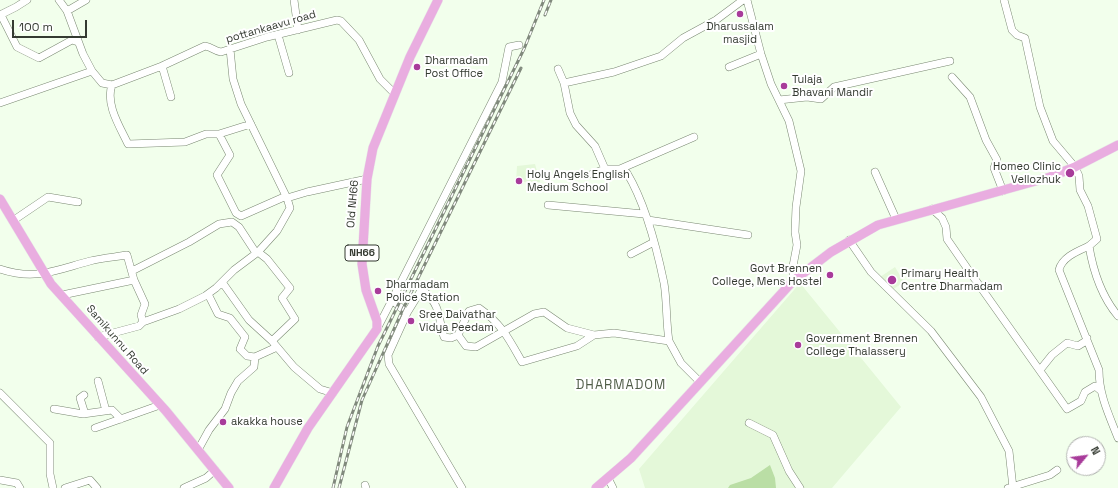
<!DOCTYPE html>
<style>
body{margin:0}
#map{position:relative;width:1118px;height:488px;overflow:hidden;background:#f2ffec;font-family:"Space Grotesk",sans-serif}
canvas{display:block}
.north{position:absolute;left:1066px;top:436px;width:40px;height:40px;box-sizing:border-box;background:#fff;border:1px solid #aeb0ad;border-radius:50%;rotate:61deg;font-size:11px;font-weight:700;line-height:16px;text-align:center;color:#343a31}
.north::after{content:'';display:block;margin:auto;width:14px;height:18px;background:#a83b9a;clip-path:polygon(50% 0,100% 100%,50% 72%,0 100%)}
.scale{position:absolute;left:12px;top:20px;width:75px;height:18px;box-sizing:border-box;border:2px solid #343a31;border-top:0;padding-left:5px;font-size:12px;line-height:14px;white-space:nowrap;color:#343a31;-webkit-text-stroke:3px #fff;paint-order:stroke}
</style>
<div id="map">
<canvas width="1118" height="488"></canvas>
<div class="north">N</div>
<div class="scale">100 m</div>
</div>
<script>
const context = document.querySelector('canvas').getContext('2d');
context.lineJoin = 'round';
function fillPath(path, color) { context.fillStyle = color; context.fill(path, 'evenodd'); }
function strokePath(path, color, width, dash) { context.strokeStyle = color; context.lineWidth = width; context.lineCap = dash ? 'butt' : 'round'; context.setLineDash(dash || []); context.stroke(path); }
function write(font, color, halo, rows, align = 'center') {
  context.font = font + ' "Space Grotesk",sans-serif'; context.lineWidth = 4; context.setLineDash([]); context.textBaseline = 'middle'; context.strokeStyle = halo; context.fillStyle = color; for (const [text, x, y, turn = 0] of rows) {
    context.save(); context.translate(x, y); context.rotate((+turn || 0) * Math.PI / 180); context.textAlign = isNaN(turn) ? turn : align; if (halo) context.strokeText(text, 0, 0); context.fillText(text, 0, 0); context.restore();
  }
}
fillPath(new Path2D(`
 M535,164l5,18h-24l1,-16z
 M895,267l9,15 -12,8 -12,-13z
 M800,283l101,124 -69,81h-187l-6,-19z`), '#e4f8d9');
fillPath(new Path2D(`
 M770,465l5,13 1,10h-48l2,-3 21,-7z`), '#badea5');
const minor = new Path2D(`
 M59,0l8,11 19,-11
 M294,0l4,30
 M747,0l14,54 10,30 18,37 12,50 -5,36 -1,25 2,13 -4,21v15
 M1004,0l8,30 5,5 8,3 15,69 13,34 22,26 4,9 1,14 8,16 9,33 -8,7c4,24 13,51 29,70
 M67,11l16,43 9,17 10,12 10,2 50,-19 43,-20c7,1 9,5 16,6l46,-15 70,-17 4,1 18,19 21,39 15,15
 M0,15l16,-8 11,-7
 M1,15l16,32 22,11 33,-18 6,2
 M278,35l11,38
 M230,49l3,30 8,25 46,94 -3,-1 -43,19 -5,-3 -19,-38 13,-20 -11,-21 32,-10
 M162,66l9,31
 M729,67l32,-13
 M952,77l18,20 16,43 11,20 -3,8 9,23
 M564,83l50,-11 47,-16 22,-18 33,-18 27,-20
 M112,85c-7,19 8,42 16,59l57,-2 21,-8h13
 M779,100l28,-3 14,2 13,-12 116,-26
 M0,103l92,-32
 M620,169l74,-32
 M875,172l21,47
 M592,174l13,-5
 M548,205l96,9
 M932,209l10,9 4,9 1,12 20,29 100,141 14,-8 4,-9 10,-6 5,4
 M14,220l34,-23 30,5
 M648,220l100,15
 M849,240l22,32 60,59 50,66 28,54 4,37
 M1089,246c-11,5 -27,11 -30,24l40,100c0,25 10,45 19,68
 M258,252l9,7 23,29 -8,10 13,21 -23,22
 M631,254l23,-12
 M0,269c35,12 56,1 90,-8 12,-3 25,-4 37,-6l7,25 11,24 -4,11 2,7 -4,4 -41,11
 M132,271l57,-29 30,-18 13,-2 7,5 17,26
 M222,282l27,38 23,21 22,26 26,22 13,4
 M62,295l72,-15
 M392,300l110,-218 7,-35 10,-2
 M407,313l13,-21 6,1c15,14 12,25 18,44l7,1 7,-3 11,-24 10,-3c23,16 30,31 43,54l55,-16 17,-11 20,-2 55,8c-3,-19 -2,-41 -5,-58 -7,-34 -19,-80 -37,-110l-7,-4h-15l-10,-23 -19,-21 -6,-12 -6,-30 -6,-14
 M143,322l36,-13 26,-13 11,-8 18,-18 24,-18 19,-21 13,-23 -3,-10 20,-6 60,-13
 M377,329l15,-29 15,13 -19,42 1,9 73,124
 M458,335l8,11 10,1 58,-33 10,-2 23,16 27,7
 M669,341l12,22 19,19
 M255,357l22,-10
 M1040,370l12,-15 15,-12 11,3 8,-5 1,-3
 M98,381l8,30
 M0,393l50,50v31l3,14
 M84,395l-4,3 5,16
 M54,409l29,5 29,-4 9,9
 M749,423l24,12 16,36 11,17
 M95,428l65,-23
 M198,450l11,-20 16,-21 6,-16 7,-12 16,-14 1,-10 -8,-1 -7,-7 5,-12 -15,-19 -12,-4 -10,-20
 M608,478l5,10
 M0,480l17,3 3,5
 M365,485l1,3
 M65,488l25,-8 7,8
 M184,488l22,-10 9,-8
 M1008,488l42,-13 7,-5`);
const major = new Path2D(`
 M0,199l51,85 115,127 63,77
 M274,488l34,-60 69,-99v-8l-11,-31 -4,-26 5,-85 6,-31 37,-91 28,-57
 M596,488l35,-30 162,-177 38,-29 47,-27 172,-48 25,-10 43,-22`);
strokePath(minor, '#7a8872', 8);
strokePath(major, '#e7e7e6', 10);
strokePath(minor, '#fff', 7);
strokePath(major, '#e9ade0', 9);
const rail = new Path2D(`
 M545,15l6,-15
 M333,488l14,-61 31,-81 146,-297 20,-49
 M339,488l23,-88 41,-91 118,-241`);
strokePath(rail, '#80897c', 3);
strokePath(rail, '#fff', 1.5, [4.5]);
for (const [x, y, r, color] of [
 [740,14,4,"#a83b9a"],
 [417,67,4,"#a83b9a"],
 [784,86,4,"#a83b9a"],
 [1070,173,5,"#a83b9a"],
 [519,181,4,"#a83b9a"],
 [830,275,4,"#a83b9a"],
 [892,280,5,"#a83b9a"],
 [378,291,4,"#a83b9a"],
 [411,321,4,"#a83b9a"],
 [798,345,4,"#a83b9a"],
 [223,422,4,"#a83b9a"]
]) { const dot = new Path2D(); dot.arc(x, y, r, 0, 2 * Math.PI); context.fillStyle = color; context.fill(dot); strokePath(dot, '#fff', 1.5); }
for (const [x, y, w] of [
 [362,253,34]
]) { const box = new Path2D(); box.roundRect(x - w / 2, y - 8, w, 16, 3); context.fillStyle = '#fff'; context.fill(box); strokePath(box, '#343a31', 1); }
write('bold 10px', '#343a31', null, [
 ["NH66",362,253]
]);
write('11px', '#343a31', '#fff', [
 ["pottankaavu road",271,27,-16],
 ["Old NH66",353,204,-85],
 ["Samikunnu Road",117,340,49]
]);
write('11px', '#343a31', '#fff', [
 ["Dharussalam",740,27,"center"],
 ["masjid",740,40,"center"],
 ["Dharmadam",425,61],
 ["Post Office",425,74],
 ["Tulaja",792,80],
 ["Bhavani Mandir",792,93],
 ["Homeo Clinic",1061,167,"right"],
 ["Vellozhuk",1061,180,"right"],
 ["Holy Angels English",527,175],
 ["Medium School",527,188],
 ["Govt Brennen",822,269,"right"],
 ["College, Mens Hostel",822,282,"right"],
 ["Primary Health",901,274],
 ["Centre Dharmadam",901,287],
 ["Dharmadam",386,285],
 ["Police Station",386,298],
 ["Sree Daivathar",419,315],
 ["Vidya Peedam",419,328],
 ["Government Brennen",806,339],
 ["College Thalassery",806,352],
 ["akakka house",231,422]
], 'left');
context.letterSpacing = '1px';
write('13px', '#505d48', '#fff', [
 ["DHARMADOM",621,385]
]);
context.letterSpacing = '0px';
</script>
